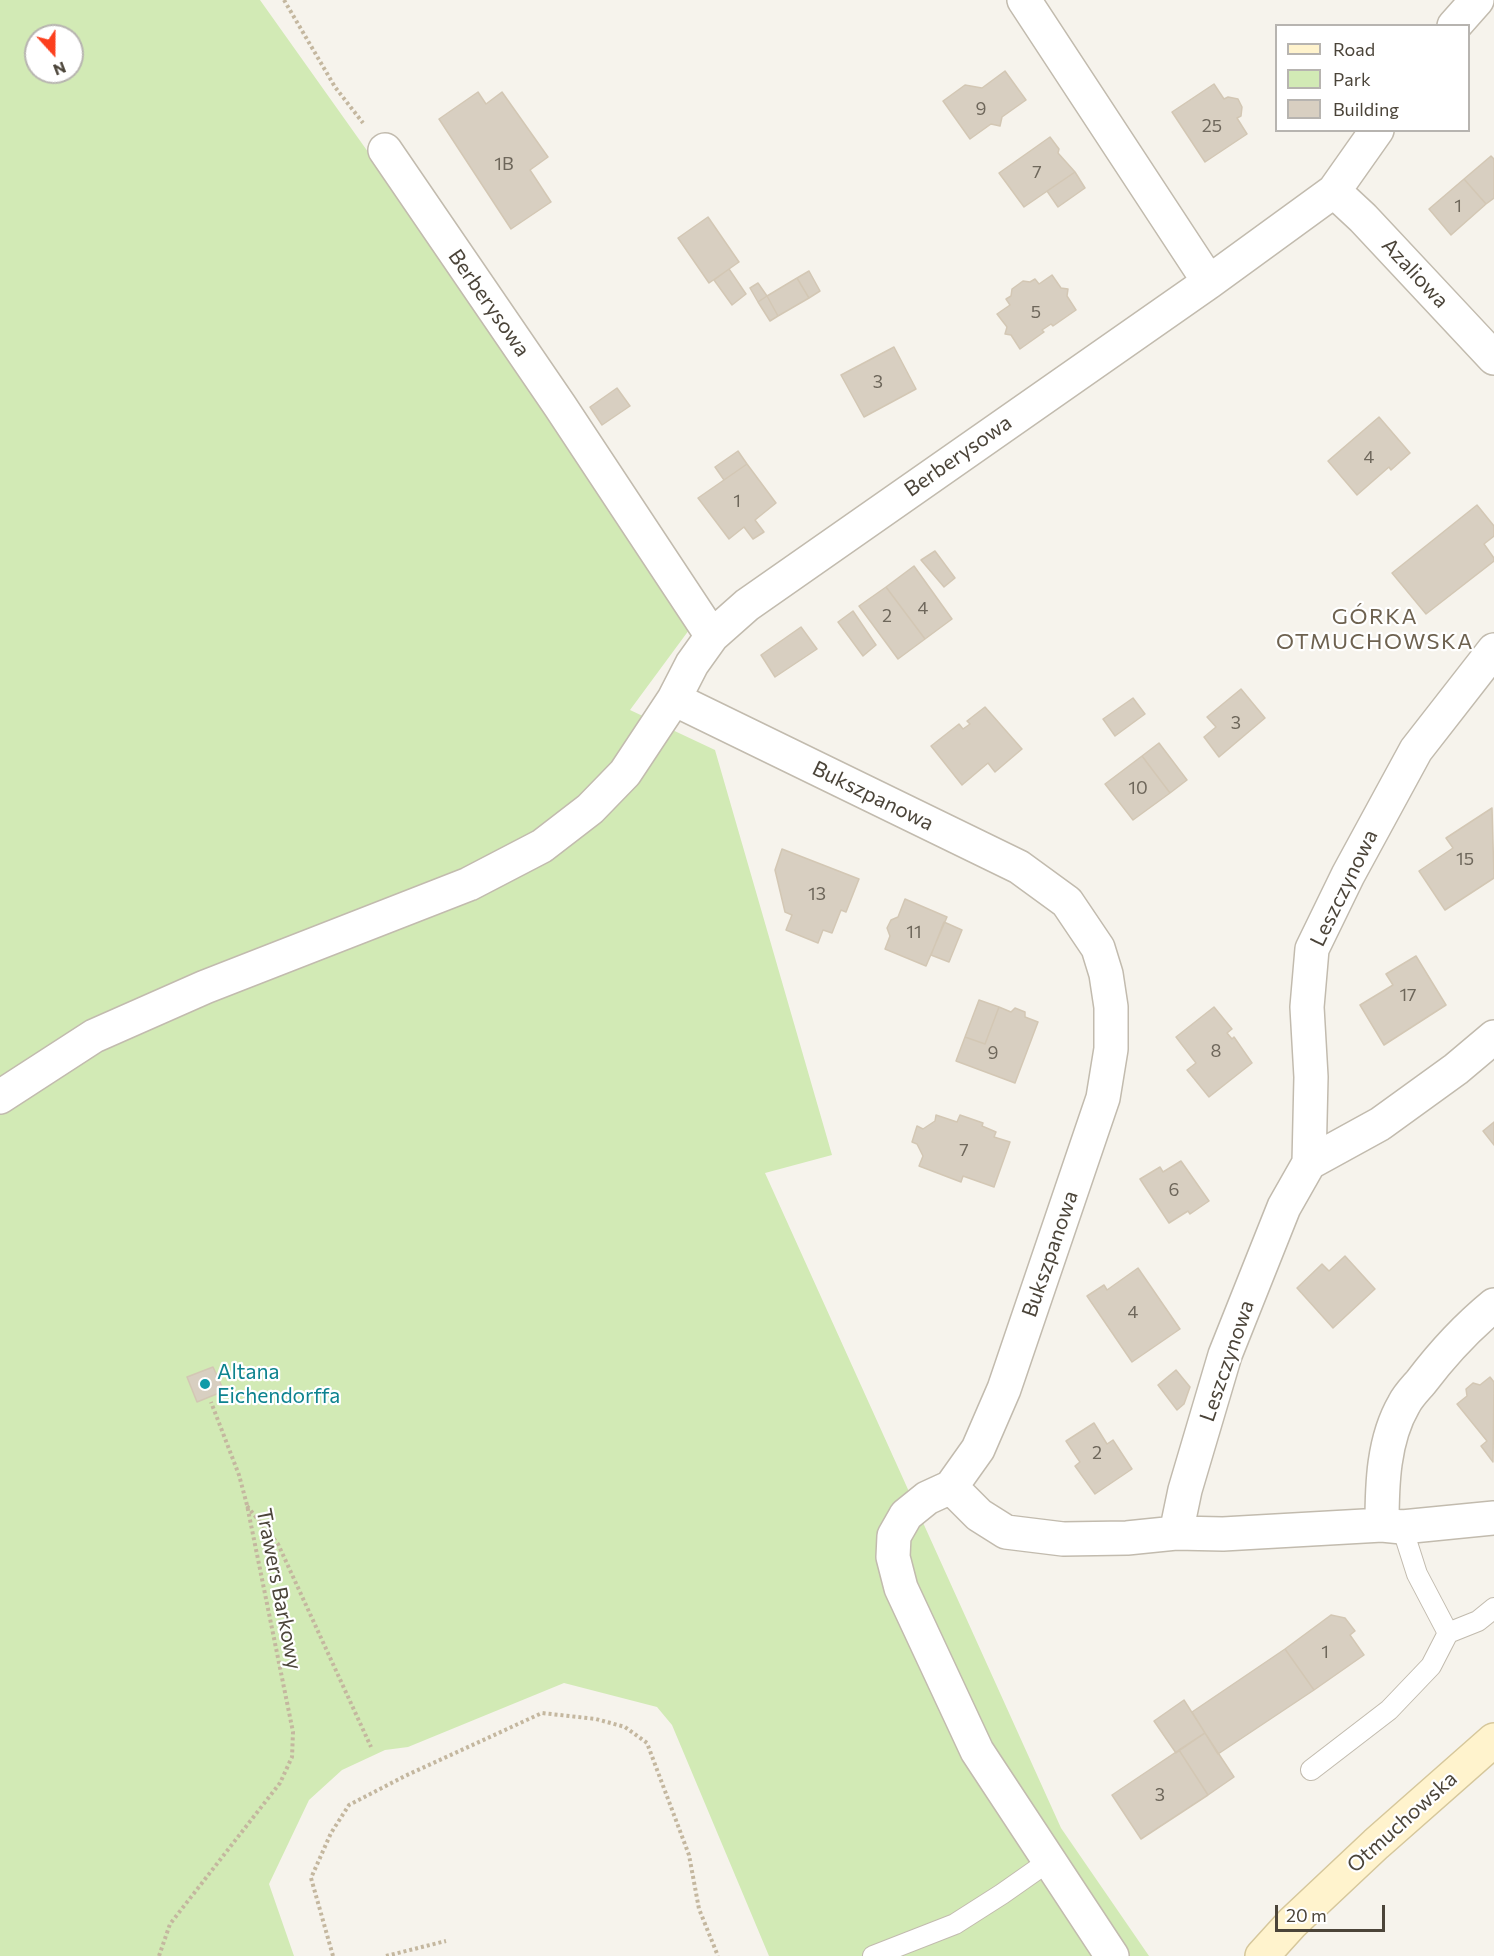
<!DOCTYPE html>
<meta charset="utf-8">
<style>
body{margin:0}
#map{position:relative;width:1494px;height:1956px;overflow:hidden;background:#f6f3ec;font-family:Commissioner,sans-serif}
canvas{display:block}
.legend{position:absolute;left:1275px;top:24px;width:195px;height:108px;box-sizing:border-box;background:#fff;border:2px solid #b7b4b0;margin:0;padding:8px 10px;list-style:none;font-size:18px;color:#4b4439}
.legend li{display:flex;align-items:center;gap:12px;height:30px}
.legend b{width:30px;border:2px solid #b7b4b0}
.north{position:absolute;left:24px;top:24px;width:60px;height:60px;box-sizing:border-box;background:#fff;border:2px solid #b7b4b0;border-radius:50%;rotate:159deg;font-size:16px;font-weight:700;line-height:24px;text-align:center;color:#4b4439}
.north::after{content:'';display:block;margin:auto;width:21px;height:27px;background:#fc3f1d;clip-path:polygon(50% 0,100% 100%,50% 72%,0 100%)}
.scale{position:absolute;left:1275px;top:1905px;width:110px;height:27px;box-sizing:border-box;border:3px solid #4b4439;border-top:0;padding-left:8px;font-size:18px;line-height:21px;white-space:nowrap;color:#4b4439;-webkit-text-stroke:4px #fff;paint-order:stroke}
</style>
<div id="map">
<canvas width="1494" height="1956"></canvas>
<ul class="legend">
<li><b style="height:8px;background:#fff3cd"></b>Road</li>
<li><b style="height:16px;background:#d2eab5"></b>Park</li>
<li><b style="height:16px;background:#d8cfc1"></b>Building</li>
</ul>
<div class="north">N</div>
<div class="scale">20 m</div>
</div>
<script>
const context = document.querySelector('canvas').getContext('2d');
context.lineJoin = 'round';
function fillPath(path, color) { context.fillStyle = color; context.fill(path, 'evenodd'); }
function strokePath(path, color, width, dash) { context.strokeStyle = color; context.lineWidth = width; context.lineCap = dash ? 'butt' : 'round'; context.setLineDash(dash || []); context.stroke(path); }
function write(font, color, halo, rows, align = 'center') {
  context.font = font + ' Commissioner,sans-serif'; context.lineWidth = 4.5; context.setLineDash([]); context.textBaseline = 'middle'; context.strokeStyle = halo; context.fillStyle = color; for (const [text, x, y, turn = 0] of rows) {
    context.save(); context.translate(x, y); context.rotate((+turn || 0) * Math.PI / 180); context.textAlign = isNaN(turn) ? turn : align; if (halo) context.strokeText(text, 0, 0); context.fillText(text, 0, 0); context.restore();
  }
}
fillPath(new Path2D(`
 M0,0h260l273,384 156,246 -59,80 85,40 117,405 -67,18 296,655 88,128h-380l-97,-231 -15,-18 -93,-24 -156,64 -23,3 -43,20 -33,30 -40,84 25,72h-294zM36,36h36v36h-36z`), '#d2eab5');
const building = new Path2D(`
 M1005,71l21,29 -24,17 -2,9 -9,-2 -21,15 -27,-38 22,-16 17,3z
 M1214,84l10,15 4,-2 10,2 4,8 -1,9 -4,2 10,16 -42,28 -33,-50z
 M478,92l8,12 16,-12 46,65 -18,13 21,32 -40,27 -72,-110z
 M1050,137l9,12 -1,4 17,19 -51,35 -25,-34z
 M1491,156l3,3v39l-8,6 -22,-25z
 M1075,172l10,16 -27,19 -11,-16z
 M1464,179l22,25 -35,31 -22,-26z
 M708,217l31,45 -30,21 -31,-45z
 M729,269l17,25 -14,11 -18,-25z
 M809,271l11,20 -11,7 -12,-20z
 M1052,275l9,13 7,1 -1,7 9,14 -23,16 -2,-2 -9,6 2,2 -24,17 -9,-14 -6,-1 2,-7 -10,-13 13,-9 -4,-6 5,-3 1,-7 11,-8 7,1 5,-3 4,5z
 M797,278l12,20 -31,18 -11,-20z
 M758,283l9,13 -9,6 -8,-14z
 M767,296l11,20 -8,5 -12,-19z
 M894,347l22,42 -52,28 -23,-42z
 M617,388l13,18 -28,19 -12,-18z
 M1379,417l31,36 -19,17 -2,-3 -32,28 -29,-34z
 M738,451l9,13 -23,16 -9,-13z
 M747,464l29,39 -21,17 9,12 -11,7 -9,-12 -15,12 -31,-41z
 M1477,505l17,21v10l-10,8 10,14v3l-68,53 -34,-41z
 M935,551l20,27 -11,9 -23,-27z
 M914,566l38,53 -27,20 -39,-52z
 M886,587l39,52 -27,20 -39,-53z
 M853,611l23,34 -13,11 -25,-34z
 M801,627l16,22 -42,28 -14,-22z
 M1241,689l24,29 -46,39 -15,-20 12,-10 -9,-10z
 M1133,698l12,16 -30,22 -12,-17z
 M985,707l37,42 -27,23 -7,-9 -26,22 -31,-39 28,-22 4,5 7,-5 -3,-3z
 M1159,743l28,37 -17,13 -28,-37z
 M1142,756l28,37 -37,27 -28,-36z
 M1492,808l2,70 -49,32 -26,-39 34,-23 -7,-10z
 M782,849l77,30 -13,33 -5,-2 -9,23 -9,-3 -5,13 -32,-13 6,-15 -7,-3 -10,-42z
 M905,899l42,18 -21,49 -41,-17 5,-13 -3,-8 4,-8 7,-3z
 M944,922l18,8 -13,32 -18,-7z
 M1416,956l30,49 -62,40 -24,-40 33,-20 -7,-11z
 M979,1000l20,7 -14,37 -20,-7z
 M999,1007l12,5 4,-4 10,4v5l13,5 -23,61 -59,-22 9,-24 20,7z
 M1214,1007l18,22 -5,4 5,6 2,-2 18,26 -43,34 -22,-27 9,-7 -20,-26z
 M936,1115l21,7 3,-7 23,8 -1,3 14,6 -2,5 16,5 -16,45 -31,-11 -2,6 -42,-16 4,-10 -6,-12 -5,-2 5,-16 6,3 12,-8z
 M1494,1122v23l-11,-14z
 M1181,1161l28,40 -19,13 -2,-3 -19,12 -29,-44 20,-12 3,5z
 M1345,1256l30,33 -42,39 -36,-40 25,-24 7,7z
 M1138,1268l42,61 -48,33 -45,-66 17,-11 3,5z
 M213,1367l11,24 -27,11 -10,-25z
 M1176,1370l14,17 -6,17 -7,6 -19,-25z
 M1490,1377l4,5 -1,80 -12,-16 6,-5 -30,-37 10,-8 -1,-7 7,-6 7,2z
 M1094,1423l13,21 6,-4 19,29 -37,25 -20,-28 5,-4 -14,-21z
 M1331,1615l14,3 10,13 -5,4 14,20 -50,35 -29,-41z
 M1285,1649l29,41 -96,64 -26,-42z
 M1184,1700l21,33 -29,20 -22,-32z
 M1205,1733l29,44 -26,18 -29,-45z
 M1179,1750l29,45 -67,44 -29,-44z`);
fillPath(building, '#d8cfc1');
strokePath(building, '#d3c7b4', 1.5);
const lane = new Path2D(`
 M1402,1527l15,47 31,59 30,-12 16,-13
 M1311,1770l78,-60 42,-44 17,-33
 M873,1956l82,-32 47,-30 47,-33`);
const street = new Path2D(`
 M1024,0l185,282
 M1454,26l23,-26
 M385,150l175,256 152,230
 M1334,191l29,27 131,140
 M674,699l345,168 48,35 31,46 8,26 5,33v42l-8,49 -99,291 -26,60 -27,38 -24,11 -21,17 -12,21 -1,21 8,31 76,163 135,205
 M0,1097l94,-61 111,-49 264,-103 73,-38 48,-37 35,-36 49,-74 18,-35 20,-28 35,-31 462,-323 125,-91 43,-61
 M1309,1163l71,-39 76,-55 38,-32
 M951,1487l28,28 27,17 57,7 64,-1 49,-5 47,1 159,-9 20,2 92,-9
 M1382,1525c0,-40 1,-85 22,-121 4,-8 11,-15 17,-22 22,-29 45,-54 73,-77
 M1176,1533l9,-43 40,-135 59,-148 25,-44 2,-86 -4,-70 5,-58 36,-74 68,-125 78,-100`);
const secondary = new Path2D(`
 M1262,1956l30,-33 84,-79 118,-104`);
strokePath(lane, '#c2bbae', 22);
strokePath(street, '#c2bbae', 36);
strokePath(secondary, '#d6c79b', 36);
strokePath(new Path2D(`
 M284,0l51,87 28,36
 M247,1506l31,38 93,203
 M159,1956l11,-32 110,-141 12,-26 1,-25 -46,-227 -8,-30 -28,-73
 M333,1956l-22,-78 20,-45 18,-28 56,-29 137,-63 54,6 29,8 22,16 42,112 10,54 19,47
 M386,1956l60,-15`), '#c4b79f', 4, [3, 3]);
strokePath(lane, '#fff', 20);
strokePath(street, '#fff', 33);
strokePath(secondary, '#fff3cd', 33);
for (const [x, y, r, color] of [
 [205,1384,6,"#0f9aa8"]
]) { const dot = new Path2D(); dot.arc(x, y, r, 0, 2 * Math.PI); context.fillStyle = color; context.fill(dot); strokePath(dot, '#fff', 2); }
write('18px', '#6e675b', null, [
 ["9",981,109],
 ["25",1212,126],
 ["1B",504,164],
 ["7",1037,172],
 ["1",1458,206],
 ["5",1036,312],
 ["3",878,382],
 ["4",1369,457],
 ["1",737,501],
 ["4",923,608],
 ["2",887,616],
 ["3",1236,723],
 ["10",1138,788],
 ["15",1465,859],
 ["13",817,894],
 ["11",914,932],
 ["17",1408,995],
 ["8",1216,1051],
 ["9",993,1053],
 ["7",964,1150],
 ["6",1174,1190],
 ["4",1133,1312],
 ["2",1097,1453],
 ["1",1325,1652],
 ["3",1160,1795]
]);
write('21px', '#4b4439', '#fff', [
 ["Azaliowa",1415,273,47],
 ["Berberysowa",489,303,55],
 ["Berberysowa",958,456,-35],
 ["Bukszpanowa",873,796,26],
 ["Leszczynowa",1344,888,-64],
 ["Bukszpanowa",1050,1254,-71],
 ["Leszczynowa",1227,1361,-71],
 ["Trawers Barkowy",279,1589,79],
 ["Otmuchowska",1402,1822,-42]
]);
write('21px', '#0d838f', '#fff', [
 ["Altana",217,1372],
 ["Eichendorffa",217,1396]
], 'left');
context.letterSpacing = '1.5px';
write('22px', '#6e6250', '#fff', [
 ["GÓRKA",1375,617],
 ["OTMUCHOWSKA",1375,642]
]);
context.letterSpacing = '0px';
</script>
